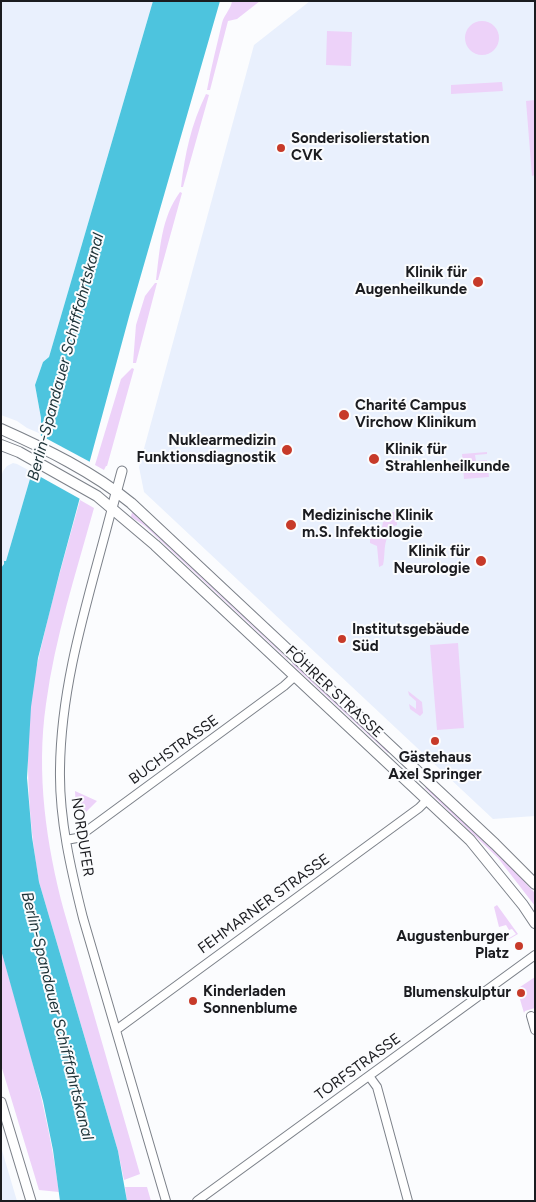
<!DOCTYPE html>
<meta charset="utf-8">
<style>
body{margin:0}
#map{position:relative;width:536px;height:1202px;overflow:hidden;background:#fbfcfe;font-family:Figtree,sans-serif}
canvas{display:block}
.frame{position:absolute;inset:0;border:2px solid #1b1c20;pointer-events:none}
</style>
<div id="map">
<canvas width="536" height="1202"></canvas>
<div class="frame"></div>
</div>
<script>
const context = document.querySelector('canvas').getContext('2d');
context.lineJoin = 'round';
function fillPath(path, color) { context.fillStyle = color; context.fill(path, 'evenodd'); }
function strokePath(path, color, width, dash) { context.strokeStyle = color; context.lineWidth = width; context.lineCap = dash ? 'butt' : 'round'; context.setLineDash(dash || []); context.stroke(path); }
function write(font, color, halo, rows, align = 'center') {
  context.font = font + ' Figtree,sans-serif'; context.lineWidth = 4; context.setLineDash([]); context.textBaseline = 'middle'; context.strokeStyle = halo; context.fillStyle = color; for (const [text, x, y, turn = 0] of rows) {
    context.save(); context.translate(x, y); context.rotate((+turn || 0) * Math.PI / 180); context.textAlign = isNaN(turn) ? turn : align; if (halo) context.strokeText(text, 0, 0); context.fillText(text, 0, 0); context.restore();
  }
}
fillPath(new Path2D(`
 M1,1h152l-104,356 -6,5 -8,23 6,33v16l-14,-6 -10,-7 -16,-6z
 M310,1h225v815l-42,3 -349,-327 -5,-25 115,-422z
 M13,463l4,1 15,8 -26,89h-2l-2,9 -1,-93 2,-6 4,-5z
 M1,1147l16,54h-16z`), '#e9f0fd');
fillPath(new Path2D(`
 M232,1h28l-23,18 -9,2 -18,69h-3c4,-23 10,-45 15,-67 2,-8 9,-14 10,-22z
 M465 38a17 17 0 1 1 34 0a17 17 0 1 1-34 0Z
 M327,31l25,1 -1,34 -25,-1z
 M502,82l1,9 -52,3v-9z
 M206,94l3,1 -26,92h-2c4,-34 10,-62 25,-93z
 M535,100v75l-3,1 -6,-75z
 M180,192l2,1 -24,87h-2c4,-31 5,-62 24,-88z
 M155,283h2l-21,80h-3l3,-38 9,-29z
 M132,368l2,1 -27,97h-1l-2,4 -9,-5 26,-86z
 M487,452v2l-12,1 1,6 11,-1 2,17 -25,2 -2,-25z
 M80,500l14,8c-18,65 -39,129 -48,196 -10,69 0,140 18,207l76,263 -16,6 -6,-29 -79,-269c-11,-66 -15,-131 -6,-197 4,-23 10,-45 15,-67 10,-40 21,-79 32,-118z
 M132,512l156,147v1l-143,-134 -14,-9z
 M385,512h11l1,13 -3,1 -1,5c-11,7 -7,23 -10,34l-4,2 -2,-21 -7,-3v-9l8,-2 4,-5z
 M458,643l6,85 -27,2 -7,-85z
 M293,662l96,90 -1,1 -96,-89z
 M408,691l14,11 1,11 -3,3 -10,-7 -1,-5 7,5v-8l-7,-6z
 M426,787l87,82 18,20 4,4v13l-37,-48 -73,-70z
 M75,791l22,10 -12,12 -9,-5z
 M497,905l21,29 -14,8 -1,-2h3l10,-6 -4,-5 -3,1 -3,-5 -7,2 -5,-20z
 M1,950c23,80 47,159 58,242l-20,-2 -38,-125z
 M535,977v31l-10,3 -1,2 -7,-24z
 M125,1187h22l4,14h-24z`), '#edd2f9');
fillPath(new Path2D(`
 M153,1h67l-90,312 -70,258 -22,87 -7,49 -4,71 5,59 7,45 79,269 9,50h-67l-7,-51 -10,-49 -42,-151v-382l3,-4v-3h2l26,-89 9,-38v-16l-6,-33 8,-23 6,-5z`), '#4dc4de');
fillPath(new Path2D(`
 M38,434l54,29 -10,37 -52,-29z`), '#fbfcfe');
const minor = new Path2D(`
 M112,508c-22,86 -51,171 -52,261 -1,50 11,101 23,149l83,283
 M66,840l11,-2 207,-152 11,-10
 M531,1016l4,14
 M116,1030l303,-222 8,-8
 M369,1076l8,11 31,114
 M197,1201l338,-246`);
const tertiary = new Path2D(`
 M112,508l10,-37
 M1,1102l30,99`);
const secondary = new Path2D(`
 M1,429c45,20 92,43 130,74l364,341 40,40
 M1,445l18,7 78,44 58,49 315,295 53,65 12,18`);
strokePath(minor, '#7c8189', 10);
strokePath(tertiary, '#7c8189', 11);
strokePath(secondary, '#7c8189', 12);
strokePath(minor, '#fff', 8);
strokePath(tertiary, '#fff', 9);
strokePath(secondary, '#fff', 10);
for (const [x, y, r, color] of [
 [281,148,5,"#c73a29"],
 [478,282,6,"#c73a29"],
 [344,415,6,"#c73a29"],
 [287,450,6,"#c73a29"],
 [374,459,6,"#c73a29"],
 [291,525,6,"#c73a29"],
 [481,561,6,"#c73a29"],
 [342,639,5,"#c73a29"],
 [435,741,5,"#c73a29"],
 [519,946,5,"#c73a29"],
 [521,993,5,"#c73a29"],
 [193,1001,5,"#c73a29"]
]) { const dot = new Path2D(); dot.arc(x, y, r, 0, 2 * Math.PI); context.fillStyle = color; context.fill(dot); strokePath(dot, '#fbfcfe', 2); }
write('bold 15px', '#1b1c20', '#fbfcfe', [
 ["Sonderisolierstation",291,139],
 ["CVK",291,156],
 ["Klinik für",467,273,"right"],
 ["Augenheilkunde",467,290,"right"],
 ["Charité Campus",355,406],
 ["Virchow Klinikum",355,423],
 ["Nuklearmedizin",276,441,"right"],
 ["Funktionsdiagnostik",276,458,"right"],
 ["Klinik für",385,450],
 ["Strahlenheilkunde",385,467],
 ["Medizinische Klinik",302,516],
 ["m.S. Infektiologie",302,533],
 ["Klinik für",470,552,"right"],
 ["Neurologie",470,569,"right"],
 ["Institutsgebäude",352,630],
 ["Süd",352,647],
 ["Gästehaus",435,758,"center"],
 ["Axel Springer",435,775,"center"],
 ["Augustenburger",509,937,"right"],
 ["Platz",509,954,"right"],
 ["Kinderladen",203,992],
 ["Sonnenblume",203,1009],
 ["Blumenskulptur",511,993,"right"]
], 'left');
write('15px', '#1b1c20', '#fbfcfe', [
 ["FÖHRER STRASSE",334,692,43],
 ["BUCHSTRASSE",174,750,-36],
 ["NORDUFER",82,837,81],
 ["FEHMARNER STRASSE",264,904,-36],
 ["TORFSTRASSE",358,1067,-36]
]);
write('italic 16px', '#1e3338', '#fbfcfe', [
 ["Berlin-Spandauer Schifffahrtskanal",66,357,-75],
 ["Berlin-Spandauer Schifffahrtskanal",57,1016,76]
]);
</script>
